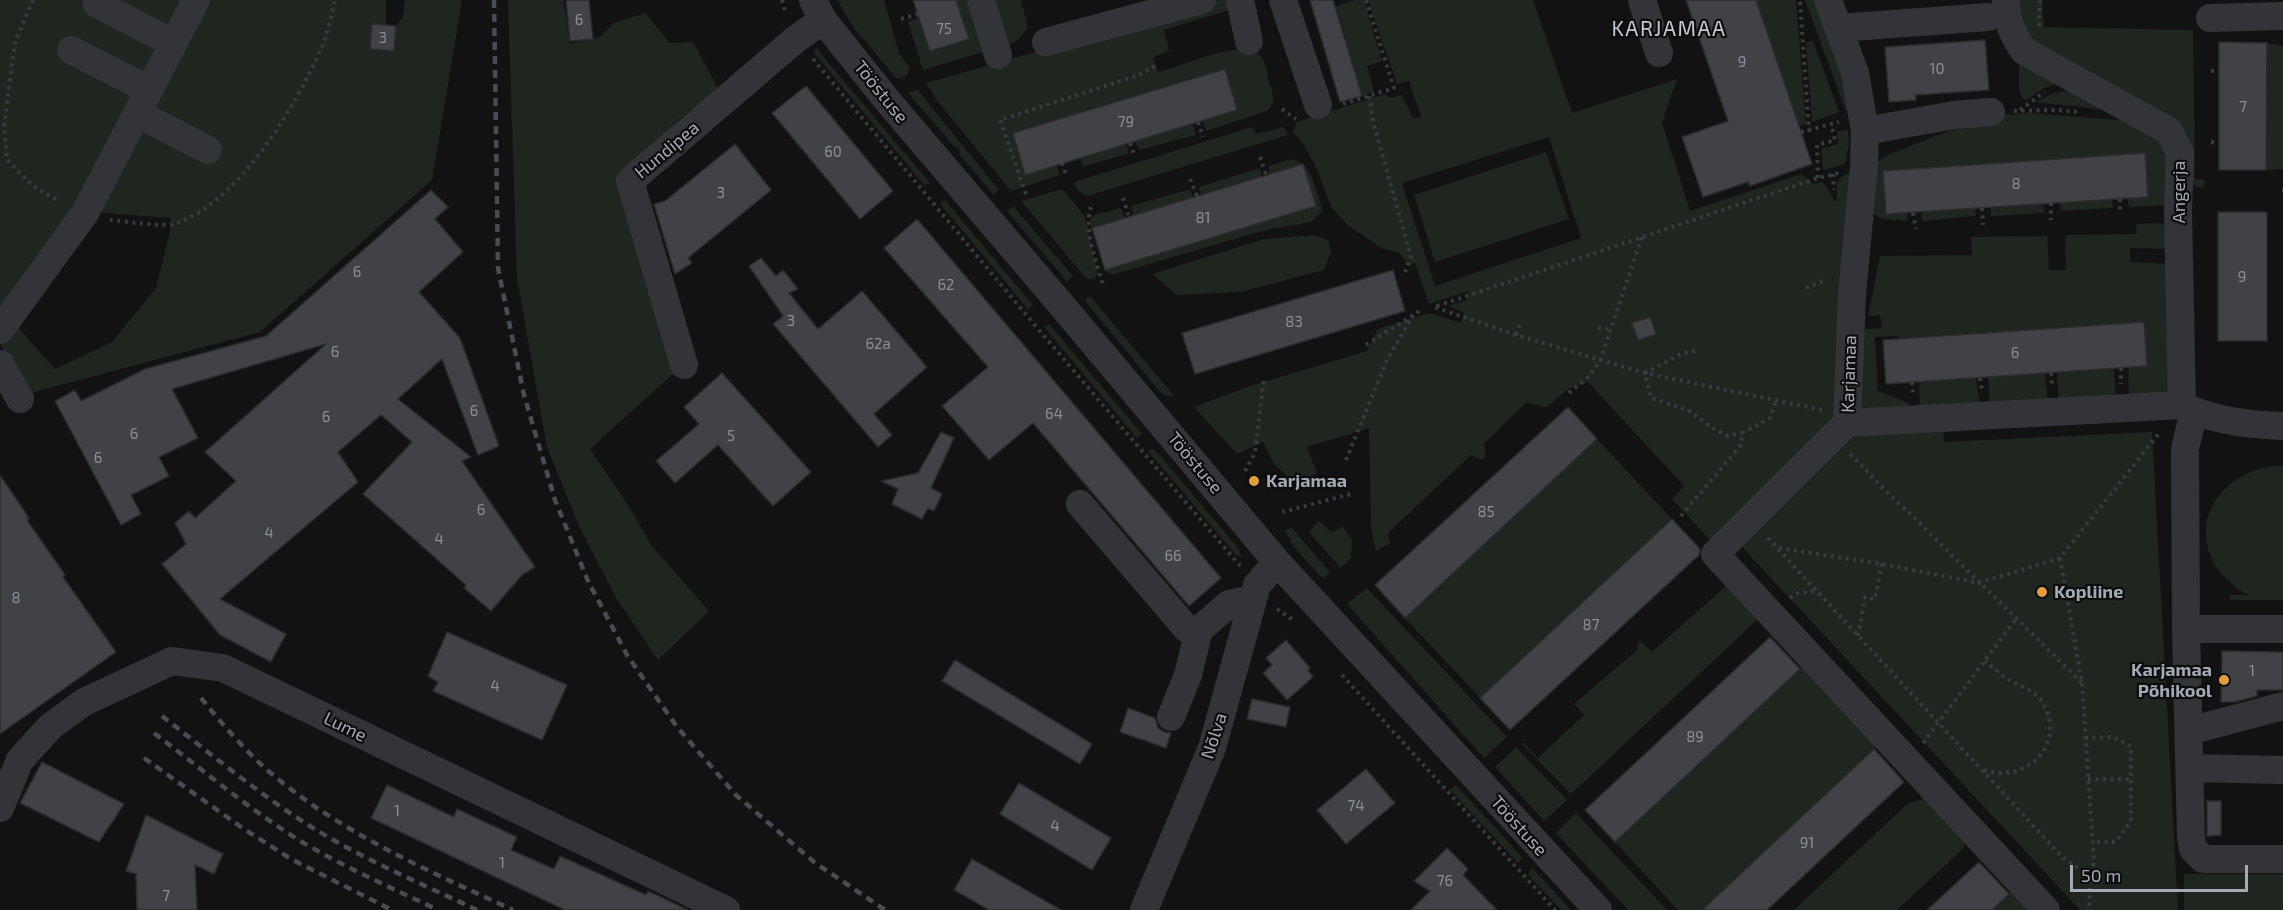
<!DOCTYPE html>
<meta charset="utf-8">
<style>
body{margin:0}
#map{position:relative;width:2283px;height:910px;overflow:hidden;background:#121213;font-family:"Exo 2",sans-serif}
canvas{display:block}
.scale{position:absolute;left:2070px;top:865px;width:178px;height:27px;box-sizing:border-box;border:3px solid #a4aab3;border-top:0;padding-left:8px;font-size:18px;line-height:21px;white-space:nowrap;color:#a4aab3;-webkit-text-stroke:4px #0d0d0e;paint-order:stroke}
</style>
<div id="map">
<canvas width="2283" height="910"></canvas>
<div class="scale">50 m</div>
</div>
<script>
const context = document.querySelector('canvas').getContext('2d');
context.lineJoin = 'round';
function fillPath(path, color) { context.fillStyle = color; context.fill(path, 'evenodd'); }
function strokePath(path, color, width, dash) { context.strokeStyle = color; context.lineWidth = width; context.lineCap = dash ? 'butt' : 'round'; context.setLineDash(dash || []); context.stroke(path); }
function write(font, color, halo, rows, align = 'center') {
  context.font = font + ' "Exo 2",sans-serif'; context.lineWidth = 4.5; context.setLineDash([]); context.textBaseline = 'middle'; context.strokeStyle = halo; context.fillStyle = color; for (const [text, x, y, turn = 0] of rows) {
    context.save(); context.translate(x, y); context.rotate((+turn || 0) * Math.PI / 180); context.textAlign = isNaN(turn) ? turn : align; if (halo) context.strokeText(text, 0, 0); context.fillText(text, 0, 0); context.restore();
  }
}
fillPath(new Path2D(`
 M0,0h386v25l-14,-1 -2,25 23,2 3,-25 7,-9 2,-17h57l-30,180 -172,152 -233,62 -26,-49 17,-18 37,42 57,-27 44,-54 16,-64 -2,-6 -66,-5 -25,-12 -79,110z
 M508,0h55l7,44 30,-7 14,-14 31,-10 25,30 23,-1 25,46 -36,29 -58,55 51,200 -85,77 38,56 23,40 58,66 -51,49 -42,-62 -38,-74 -31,-77 -30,-168z
 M837,0h47l15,53 11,15 -4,8 -9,3 -42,-50z
 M956,0h16l14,51 -63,19 -15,-48 11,-4 11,33 38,-11z
 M994,0h27l7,28 -9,11 -11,7z
 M1219,0h9l4,9 -68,21 5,21 -16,6 5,15c24,-5 75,-31 98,-19 10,5 11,20 13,29 4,12 8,20 -2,29l-61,20 -3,-10 34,-11 -13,-41 -211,64 12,41 31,-9 4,10 -49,16 -76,-93 -9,-15z
 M1354,0h10l18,61 -15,5 7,25 -12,5 -26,-90z
 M1368,0h165l39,113 105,-34 -15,43 28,89 111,-37 13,10 8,-2c7,6 7,14 15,20v-20l7,-7 9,-3 -20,252 110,4 1,14 208,-10 26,478h-98l-338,-363 -32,-7 -38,-41 12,-13 -96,-104 -20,7 -22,19 -19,-6 -43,42 2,13 -4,3 -11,-5 -83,78 2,10 -14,8 -5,-23 -2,-100 -62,19 10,26 -20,12 -23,-21 -11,-22 -26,12 -43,-47 53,-20 120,-36 11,-22 51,-16 32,10 3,-11 -17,-6 20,-6 2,-9 -40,13 -14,-41 -7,1 -9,-11 -18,-5 -32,-22 -18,-19 -15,-40 -12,-22 -11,-13 4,-10 88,-28 5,4 12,-3 11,23 8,-1 -12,-36 -12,3zM1549,137l32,101 -146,48 -33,-103z
 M1756,0h40l10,124 -7,2z
 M1805,0h13l18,49 13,60 -3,2z
 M2017,0h25l2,27 149,3 2,149 10,1 -1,6 -3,2 -10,-4 -4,-33 -154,-101z
 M1813,41l26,71 -27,10 -6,-80z
 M2267,43l16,3v123l-17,1z
 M816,48l114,135 -6,2 -110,-132z
 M2021,62l45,20 -20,5 -18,12h-6l-3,-9v-25z
 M2076,88l49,24 -90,-10 16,-8z
 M918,89l6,9 75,92 -5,5 -34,-40 -1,-7 -5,-2 -46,-53z
 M2029,113l115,9 22,15 6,68 -43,2 -2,-9 21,-2 -3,-43 -262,19 3,42 21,-1 1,8 -26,-2 -11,-7 4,-49 15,-9 97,-38z
 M1193,124l3,11 -57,15 -4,-9z
 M1252,127l4,7 28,-7 4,8 -201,61 -10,-6 -3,-8z
 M1848,130l1,13 -4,21 -22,6 -2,-21 17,-5 -1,-13z
 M1126,144l3,9 -46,14 -3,-9z
 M1546,152l23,67 -134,43 -21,-67z
 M1292,159c20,4 23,29 29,46l1,6 -11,11 -49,9 -140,41 -11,3 -6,-5 210,-64 -45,-32 -2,-8z
 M1260,168l2,9 -61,18 -2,-8z
 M1063,189l22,28 13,57 -4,5h-7l-66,-78z
 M1190,189l3,9 -60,18 -2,-10z
 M2112,199l1,9 -52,3 -1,-8z
 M945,200l88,105 -5,4 -88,-105z
 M2043,204l1,9 -53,3v-8z
 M1013,206l60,70 -6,5 -60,-70z
 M1121,208l4,10 -33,10 -2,-9 5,-4z
 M1975,208l1,8 -54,5 -1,-9z
 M2172,223v26l-42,-1v14l42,2 -3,132 -40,2 -1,-31 19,-1 -3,-44 -245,16 -1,-2 -23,1 3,54 31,12 2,9 -39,3 -13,-10 -2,-75 25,-2 -2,-13 -12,1 12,-60 92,-1 -1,-18 76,-1 2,34h17l-1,-35 72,-1 -1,-10z
 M1315,235l13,5 3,12 -7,18 -84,22 -63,3 -25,-21 112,-35z
 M1090,296l85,101 -13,-3 -78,-94z
 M1049,324l93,110 -5,4 -93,-111z
 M2114,369l2,30 -57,4 -2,-30z
 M2045,373l3,30 -58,4 -2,-30z
 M1976,378l4,30 -60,4 -1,-30z
 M1597,439l75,80 -192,179 -75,-80z
 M1153,449l3,2 83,98 2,8 -5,-2 -88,-104z
 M2271,466h12v134h-53v-5h18c-67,-38 -50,-115 23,-129z
 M1318,521l14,11 11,-5 9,13 -1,18 -10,10 -32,-35z
 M1291,527l39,45 -7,7 -29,-32 -9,-16z
 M1729,583l28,37 -186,174 -49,-50 2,-1 14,15 46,-43 -10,-11 63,-54v-5l3,-4 12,11z
 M1367,588l140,149 -23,21 -137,-154z
 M1806,664l74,79 -178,167h-24l-63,-68z
 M1516,747l51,53 -23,21 -49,-54z
 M1456,785l67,73 -5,5 -68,-73z
 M1929,797l37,45 -3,7 -66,61h-103l113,-106z
 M1576,813l91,97h-39l-72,-77z
 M1532,868l39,42h-10l-33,-35z
 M2184,874h99v36h-99z
 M2016,887l21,23h-45z`), '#1e261f');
const building = new Path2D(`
 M566,0h23l4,39 -23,2z
 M913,0h43l13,39 -39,12z
 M1310,0h23l29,96 -22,6z
 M1686,0h70l56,164 -62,22 -2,-4 -45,15 -21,-60 46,-16z
 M372,24l24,2 -2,25 -24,-2z
 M1985,40l4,50 -74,5 1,5 -27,2 -4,-55z
 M2219,42l48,1 -1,127h-47z
 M1225,69l12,41 -212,65 -12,-42z
 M806,86l87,105 -33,28 -88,-106z
 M735,144l36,46 -83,68 4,5 -17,11 -21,-70 11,-3z
 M2145,153l3,44 -262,17 -3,-43z
 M1303,164l13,42 -211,64 -13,-42z
 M431,190l17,17 -13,12 28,33 -44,40 41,46 39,108 -21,9 -36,-96 -44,40 73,58 -9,4 73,106 -13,8 -31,36 -27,-23 2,-3 -103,-91 49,-52 -31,-27 -43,37 20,30 -138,117 66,35 -15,28 -51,-27 -58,-71 24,-20 -11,-21 14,-12 6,7 41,-37 -31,-29 121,-108 -154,45 26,49 -39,19 10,19 -38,19 10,19 -20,11 -66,-124 20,-11 6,11 64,-32 121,-33z
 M2218,212h49v129h-49z
 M917,219l304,359 -32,28 -156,-183 -44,37 -47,-54 46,-39 -104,-119z
 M761,258l15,18 7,-6 15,19 -9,4 29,36 44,-38 65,76 -53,47 18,21 -14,12 -105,-123 10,-8 -34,-50z
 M1393,270l12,41 -210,63 -13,-41z
 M1650,317l6,17 -18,6 -6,-17z
 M2144,322l3,44 -261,18 -3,-44z
 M722,373l89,99 -38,34 -55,-61 -43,38 -19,-22 43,-37 -15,-17z
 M1568,407l29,32 -192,179 -30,-33z
 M941,432l13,6 -23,50 11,6 -8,17 -6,-3 -6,11 -30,-15 6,-15 -17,-8 37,-8z
 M0,475l29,43 -2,2 38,55 -2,2 53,75 -116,82z
 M1672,519l28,30 -1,6 -189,175 -30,-32z
 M447,632l120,53 -25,55 -109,-49 5,-9 -10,-6z
 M1770,637l30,32 -185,173 -30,-32z
 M1286,640l24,28 -2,2 5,7 -26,23 -24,-27 9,-8 -6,-7z
 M2222,651l61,1v38h-26v6l-22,6h-14z
 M955,660l137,84 -12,20 -138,-83z
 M1252,699l38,8 -4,20 -39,-8z
 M1128,708l27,10 3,10 6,4 7,1 -5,15 -46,-16z
 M1874,749l30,33 -137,128h-65z
 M42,762l82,42 -25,38 -79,-39z
 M1366,769l29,34 -49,41 -29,-34z
 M1019,783l92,55 -19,32 -92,-56z
 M387,785l67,32 3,-8 60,28 -6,13 43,19 6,-13 86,39 2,-4 40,19h-123l-194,-92z
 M2207,801h14v34l-14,1z
 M146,815l77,39 -9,20 -19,-9 2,45h-60l-1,-36 -10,-3z
 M1447,848l21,21 -5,6 34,35h-86l19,-19 -16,-10z
 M972,859l89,51h-72l-35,-20z
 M1979,862l30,32 -17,16h-65z`);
fillPath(building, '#414246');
strokePath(building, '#2c2c2f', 1.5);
strokePath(new Path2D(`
 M33,0l-18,42 -11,84 3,34 26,26 27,16
 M782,0l4,14
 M1800,2l9,128 30,-8
 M901,19l17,-5
 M2039,26l1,-26
 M813,59l220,264 208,244
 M2211,71h8
 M1369,96l5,29 37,132 -6,15
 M1343,104l51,-16 -28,-88
 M1282,109l14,10
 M2020,110l25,-18
 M2014,111l42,-1 22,2
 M1198,122l5,15
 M1801,132l8,-2
 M2211,142l7,1
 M1130,143l5,14
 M1260,157l6,18
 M1062,163l5,14
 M1833,174l1,16
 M1818,178l-1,-33 18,-5 -4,-16
 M1190,179l7,17
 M2282,190h1
 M1026,194l-26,-74 139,-45 18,-10
 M1123,198l6,19
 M2120,199v14
 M2051,203v17
 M1091,207c-8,23 6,55 12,78
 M1982,208l1,17
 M1913,213l3,16
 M110,220c13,1 52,7 64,4 64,-20 121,-117 147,-175 7,-15 10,-33 14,-49
 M1806,288l19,-8
 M1598,328l13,2
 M1516,335l5,-14
 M1366,345l57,-36
 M1695,351l-14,3 -36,19 6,25 37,12 26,19 14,7 14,-3
 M2121,368v16
 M2051,373l1,14
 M1980,378l2,13
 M1912,382l1,13
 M1569,393l19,-16 12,-16 42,-124
 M1822,410l-177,-37 -129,-38 -82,-28 384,-129 21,-5
 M1850,454c19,18 33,36 54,54l178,175
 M1346,460l41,-100 26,-45
 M1245,471l10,-18 9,-75
 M1282,512l69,-18
 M1681,516l60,-71 1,-12 28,-15 6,-17
 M1768,538l294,319 29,20 -2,25 2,8
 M1779,548l103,16 97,19 81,-25 100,-126
 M2060,558l22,125 12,178 -3,16
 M1790,598l8,-5 19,-2
 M1277,609l16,11
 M1858,636l7,-39 10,2 7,-35
 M1342,675l213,235
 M2085,738l28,-1 18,9v75l-15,21h-24
 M1923,743l93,-124
 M1984,770c41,14 82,-24 60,-65 -7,-14 -21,-17 -33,-24 -9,-5 -18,-14 -26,-20
 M2088,779h44`), '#393b3f', 4, [3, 4.5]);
strokePath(new Path2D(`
 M813,0l10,20 63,79 173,203 218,260 321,348
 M981,0l17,55
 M1240,0l9,41
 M1283,0l35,105
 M1642,0l17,53
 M1828,0l27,73 10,58 -1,35 -12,129 -5,128
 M2006,0c0,20 7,35 18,51l145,80 11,22 -2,58 4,194
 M97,4l76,39
 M2210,18l73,-2
 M1838,28l150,-11
 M1046,42l156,-42
 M71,50l78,40
 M137,113l71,37
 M1865,131l89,-16 37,-3
 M0,330l85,-117 111,-213
 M0,364l20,35
 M684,365l-54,-184 166,-142 27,-19
 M2194,411l-9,38 1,180 5,209 2,11 10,10h80
 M1847,423l-132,131 331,356
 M1847,423l335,-18c30,16 68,20 101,21
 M1080,504l107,125 12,1 30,-26 24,-5
 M2186,629h97
 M1171,717l17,-42 11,-45
 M2189,731l94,-25
 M2190,768l93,2
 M0,808l20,-48 31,-34 33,-24 88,-41 51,7 503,242
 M1144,910l68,-162 45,-163 20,-23`), '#333438', 28);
strokePath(new Path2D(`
 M494,0l4,268 26,127 31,105 33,81 39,74 50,72 59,68 78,67 71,48
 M201,698c22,27 45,54 72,77 72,60 156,96 240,135
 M162,716c49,38 98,79 151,112 52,32 109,56 164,82
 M154,733c49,37 96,77 148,109 44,26 90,46 136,68
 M144,758l100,71 47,30 101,51`), '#4a4c51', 4.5, [8, 6]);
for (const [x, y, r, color] of [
 [1254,481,6,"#e49d39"],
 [2042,592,6,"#e49d39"],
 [2224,680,6,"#e49d39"]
]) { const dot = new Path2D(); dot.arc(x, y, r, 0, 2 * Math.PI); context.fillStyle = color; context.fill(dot); strokePath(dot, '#0d0d0e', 2); }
write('15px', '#8b9098', null, [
 ["6",579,20],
 ["75",944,29],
 ["3",383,38],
 ["9",1742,62],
 ["10",1937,69],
 ["7",2243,107],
 ["79",1126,122],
 ["60",833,152],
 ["8",2016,184],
 ["3",721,193],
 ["81",1203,218],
 ["6",357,272],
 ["9",2242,277],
 ["62",946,285],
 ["3",791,321],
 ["83",1294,322],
 ["62a",878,344],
 ["6",335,352],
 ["6",2015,353],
 ["6",474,411],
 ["64",1054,414],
 ["6",326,417],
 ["6",134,434],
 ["5",731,436],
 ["6",98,458],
 ["6",481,510],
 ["85",1486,512],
 ["4",269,533],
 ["4",439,539],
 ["66",1173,556],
 ["8",16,598],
 ["87",1591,625],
 ["1",2252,671],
 ["4",495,686],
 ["89",1695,737],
 ["74",1356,806],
 ["1",397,811],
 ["4",1055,826],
 ["91",1807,843],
 ["1",502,863],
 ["76",1445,881],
 ["7",166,896]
]);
write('18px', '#a4aab3', '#0d0d0e', [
 ["Tööstuse",881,92,51],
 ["Hundipea",667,150,-40],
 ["Angerja",2179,192,-90],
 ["Karjamaa",1849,374,-88],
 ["Tööstuse",1195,463,50],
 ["Lume",345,727,26],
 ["Nõlva",1214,736,-72],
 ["Tööstuse",1519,826,48]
]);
write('bold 18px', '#a4aab3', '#0d0d0e', [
 ["Karjamaa",1266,481],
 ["Kopliine",2054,592],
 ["Karjamaa",2212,670,"right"],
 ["Põhikool",2212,691,"right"]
], 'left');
context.letterSpacing = '1.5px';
write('21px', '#c5c8cf', '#0d0d0e', [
 ["KARJAMAA",1669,29]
]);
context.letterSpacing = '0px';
</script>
